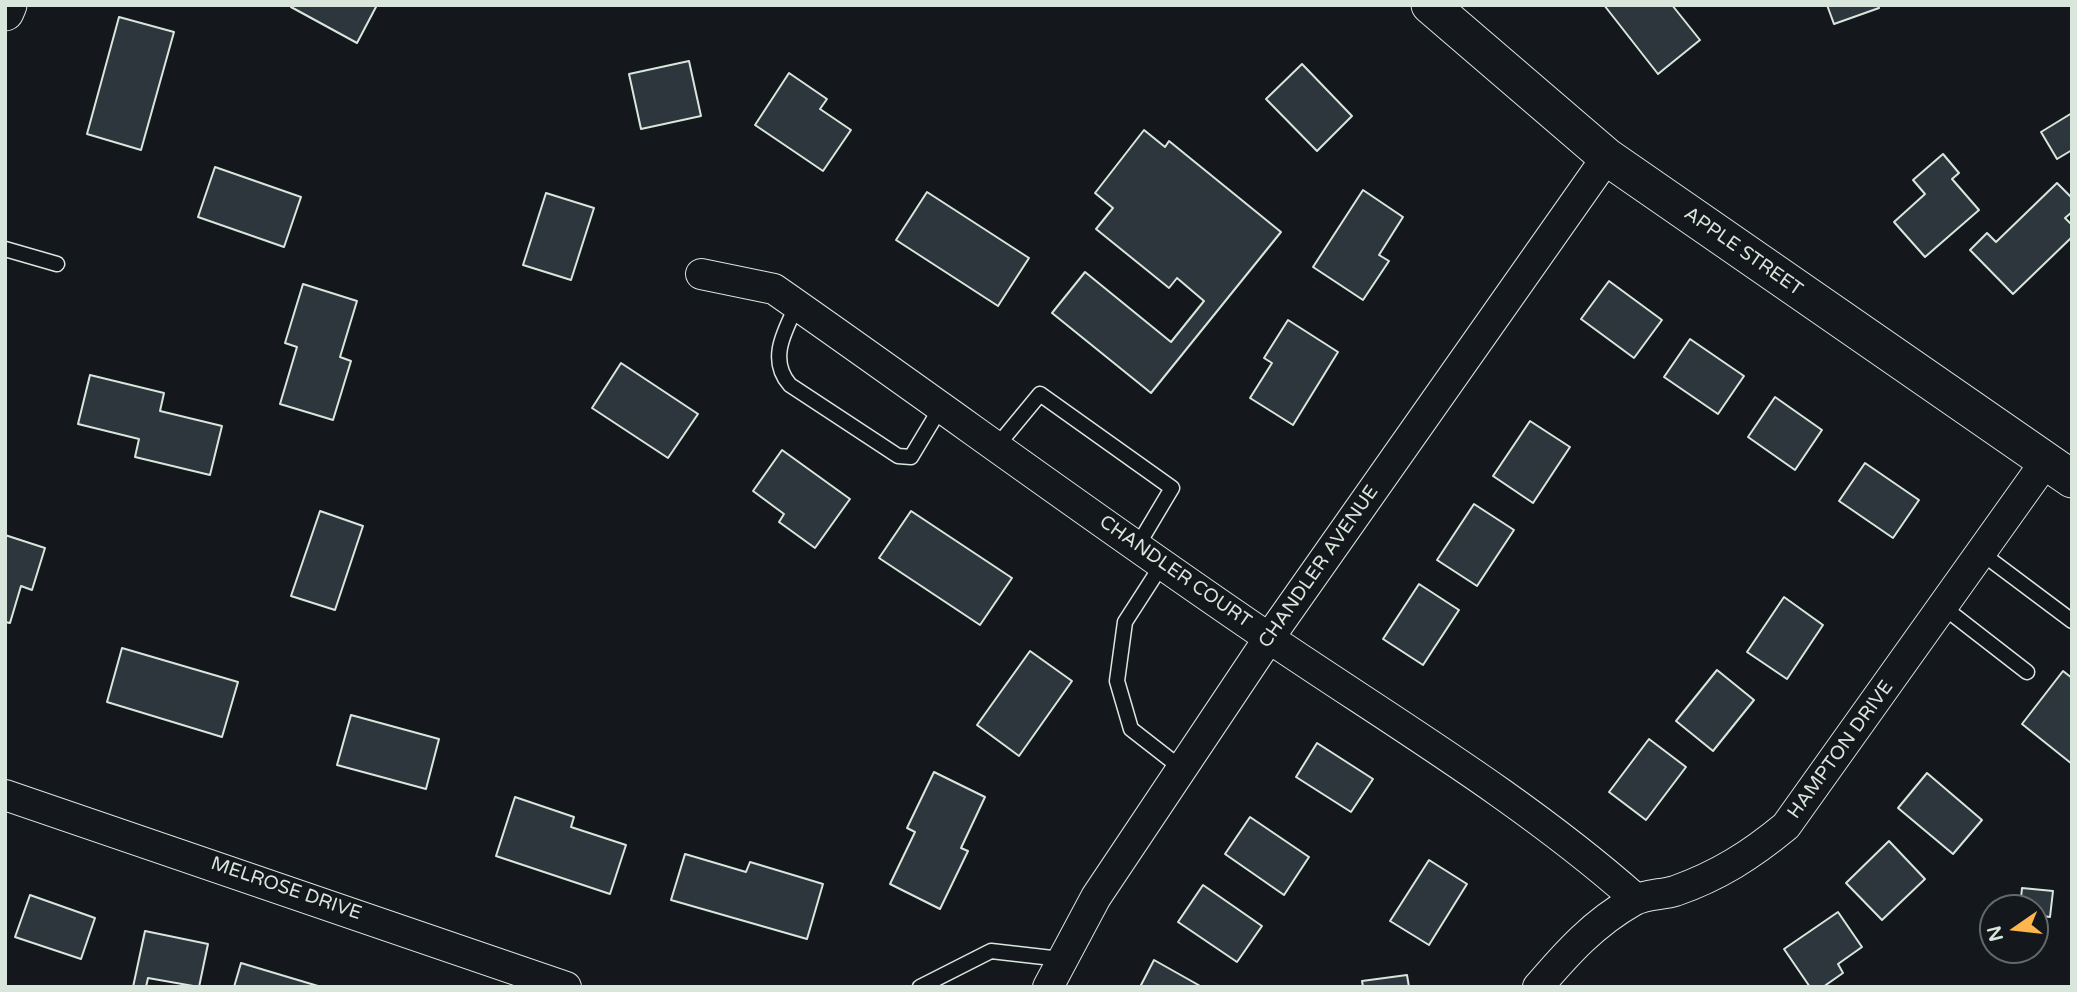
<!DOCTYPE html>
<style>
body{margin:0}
#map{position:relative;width:2077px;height:992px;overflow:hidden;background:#14181c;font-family:"Varela Round",sans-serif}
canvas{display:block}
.frame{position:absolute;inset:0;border:7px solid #d8e6dc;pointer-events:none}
.north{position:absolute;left:1979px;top:894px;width:70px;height:70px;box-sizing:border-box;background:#14181c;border:2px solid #626a69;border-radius:50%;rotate:256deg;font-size:19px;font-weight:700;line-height:28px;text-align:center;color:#d8e6dc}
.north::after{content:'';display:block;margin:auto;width:24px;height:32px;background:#ffb74d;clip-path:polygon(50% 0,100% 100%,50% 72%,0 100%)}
</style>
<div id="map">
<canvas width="2077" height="992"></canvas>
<div class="frame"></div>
<div class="north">N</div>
</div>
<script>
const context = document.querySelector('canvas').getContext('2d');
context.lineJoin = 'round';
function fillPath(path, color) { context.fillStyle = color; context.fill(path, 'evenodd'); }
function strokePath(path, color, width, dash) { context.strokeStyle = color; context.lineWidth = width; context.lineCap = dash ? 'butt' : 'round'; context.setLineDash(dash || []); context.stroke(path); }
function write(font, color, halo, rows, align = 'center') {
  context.font = font + ' "Varela Round",sans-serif'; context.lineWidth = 5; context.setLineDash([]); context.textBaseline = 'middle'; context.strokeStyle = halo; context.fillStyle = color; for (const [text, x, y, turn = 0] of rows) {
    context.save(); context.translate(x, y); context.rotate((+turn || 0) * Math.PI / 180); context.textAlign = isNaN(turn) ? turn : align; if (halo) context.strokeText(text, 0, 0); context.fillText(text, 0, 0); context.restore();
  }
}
const building = new Path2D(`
 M292,5h85l-20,38 -66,-36z
 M1604,5h68l28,35 -42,34z
 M1827,5h51l1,3 -45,16z
 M119,17l55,15 -33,118 -54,-16z
 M689,61l12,55 -60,13 -12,-55z
 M1302,64l50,52 -35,35 -51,-52z
 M789,73l38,26 -7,10 31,21 -28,41 -68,-46z
 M2072,113v37l-15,9 -16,-27z
 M1144,130l21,17 4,-6 112,91 -130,161 -99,-80 33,-41 86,70 33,-41 -27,-23 -8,10 -73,-59 17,-21 -18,-15z
 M1943,154l16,19 -7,6 27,31 -54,47 -31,-35 31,-28 -12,-14z
 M215,167l86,30 -17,50 -86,-30z
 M2057,183l15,15v14l-7,6 7,7v12l-59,57 -43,-44 17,-17 9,9z
 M1363,190l40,27 -24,38 10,6 -26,39 -50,-33z
 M927,192l102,66 -31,48 -102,-66z
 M546,193l48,15 -23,72 -48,-15z
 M1609,281l53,39 -28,38 -53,-39z
 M303,284l54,17 -17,56 11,4 -18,59 -53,-16 17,-57 -12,-4z
 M1288,320l50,32 -45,73 -43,-27 22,-35 -8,-5z
 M1690,339l54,37 -26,38 -54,-37z
 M621,363l77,51 -30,44 -76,-50z
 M90,375l74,18 -4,18 62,15 -12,49 -75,-18 4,-18 -61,-15z
 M1775,397l47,33 -27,40 -47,-33z
 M1530,421l40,26 -37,56 -40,-27z
 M782,450l68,49 -35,49 -36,-26 5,-8 -31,-23z
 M1865,463l54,37 -26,38 -54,-37z
 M1474,504l40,26 -37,56 -40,-26z
 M320,511l43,15 -28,84 -44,-14z
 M911,511l101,67 -32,47 -101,-67z
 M5,535l40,13 -13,42 -11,-4 -11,37 -5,-1z
 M1419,584l40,26 -36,55 -40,-26z
 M1784,597l39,28 -36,54 -40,-27z
 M122,648l116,34 -16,55 -115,-35z
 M1030,651l42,30 -53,75 -42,-31z
 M1717,670l37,30 -41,51 -37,-30z
 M2063,671l9,7v86l-50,-40z
 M351,715l88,24 -13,50 -89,-24z
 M1649,739l37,28 -40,53 -37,-28z
 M1317,743l56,36 -22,33 -55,-35z
 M934,772l51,25 -24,51 7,3 -28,58 -50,-25 25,-52 -8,-4z
 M1927,773l55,47 -29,34 -55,-46z
 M515,797l59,20 -3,10 55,18 -16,49 -114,-38z
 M1250,817l59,40 -25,38 -59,-41z
 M1889,841l36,38 -43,41 -36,-37z
 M685,854l61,18 4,-10 73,22 -16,55 -136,-39z
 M1429,860l38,24 -38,61 -39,-24z
 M1203,885l59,41 -25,36 -59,-40z
 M2022,888l31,3 -3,26 -15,-2v-7h-15z
 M30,895l65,23 -14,41 -66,-22z
 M1838,912l24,35 -24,17 5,9 -20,14h-13l-26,-38z
 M145,931l63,13 -9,43 -51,-9 -2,9h-13z
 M1154,960l48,27h-62z
 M241,963l77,23v1h-84z
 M1407,975l2,12h-46l-1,-6z`);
fillPath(building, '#2c363c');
strokePath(building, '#d8e6dc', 2);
const service = new Path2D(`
 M5,249l52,15
 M797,305c-13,27 -29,55 -7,80l108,71 13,1 30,-50
 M997,446l43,-52 132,94 -34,57
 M1980,552l92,69
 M1163,563l-38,59 -8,59 14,48 50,39
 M1942,606l85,66
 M920,987l71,-36 70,8`);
const minor = new Path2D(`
 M701,274l73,15c165,115 328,236 495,349 124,84 254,161 367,261
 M5,795l561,192
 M1048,987l48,-90 173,-259 338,-481
 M1538,987c29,-34 56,-64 95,-86 12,-7 29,-6 42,-10 43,-15 76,-36 111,-65l260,-365`);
const tertiary = new Path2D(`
 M1430,5l177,152 465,322
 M5,12l3,-7`);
strokePath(service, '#d8e6dc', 17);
strokePath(minor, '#d8e6dc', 32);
strokePath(tertiary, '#d8e6dc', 39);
strokePath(service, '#14181c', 14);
strokePath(minor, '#14181c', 30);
strokePath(tertiary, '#14181c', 37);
write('19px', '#d8e6dc', '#14181c', [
 ["APPLE STREET",1743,252,35],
 ["CHANDLER AVENUE",1319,567,-55],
 ["CHANDLER COURT",1175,572,35],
 ["HAMPTON DRIVE",1841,750,-54],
 ["MELROSE DRIVE",286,889,19]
]);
</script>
